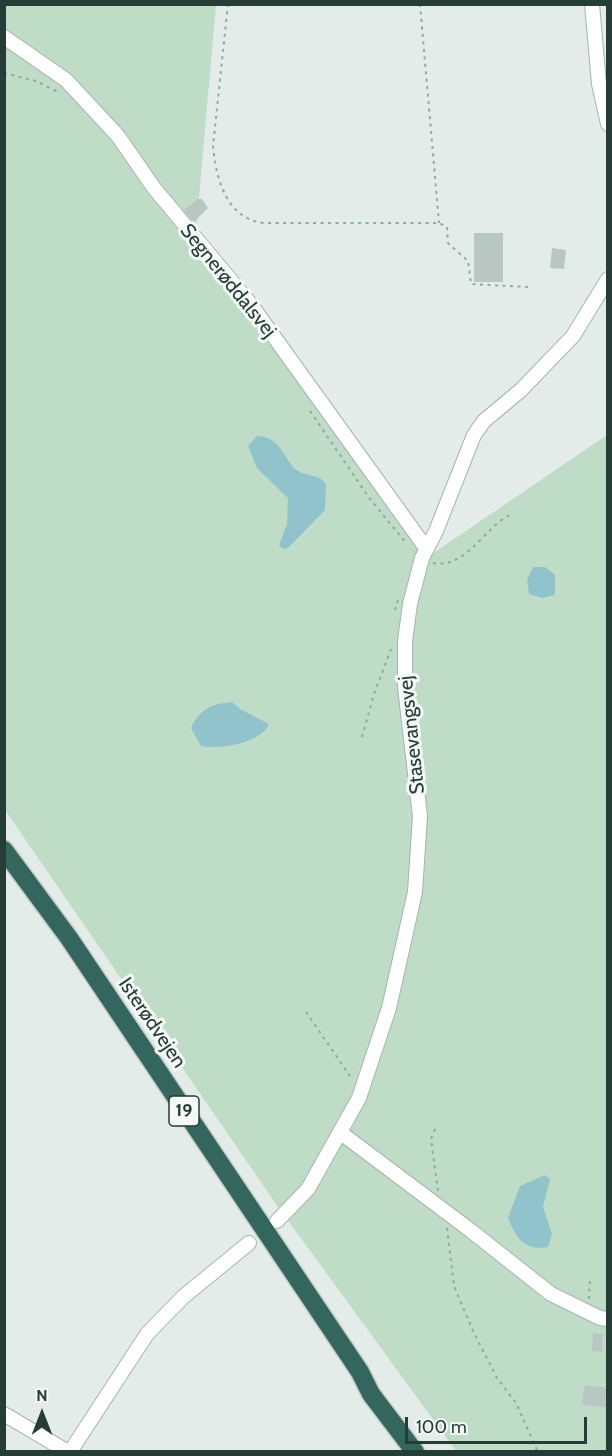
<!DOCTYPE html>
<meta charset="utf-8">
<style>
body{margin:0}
#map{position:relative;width:612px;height:1456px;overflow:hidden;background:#e4ece9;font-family:Cabin,sans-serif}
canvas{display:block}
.frame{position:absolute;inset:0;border:6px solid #253d36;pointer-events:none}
.north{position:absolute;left:12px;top:1384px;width:60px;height:60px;-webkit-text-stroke:4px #f4f9f7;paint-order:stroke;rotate:0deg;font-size:16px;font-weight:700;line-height:24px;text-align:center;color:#253d36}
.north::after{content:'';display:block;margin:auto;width:21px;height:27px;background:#253d36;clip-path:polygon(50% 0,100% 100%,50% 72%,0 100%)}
.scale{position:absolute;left:405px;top:1417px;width:182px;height:27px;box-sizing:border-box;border:3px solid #253d36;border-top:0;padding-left:8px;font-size:18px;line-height:21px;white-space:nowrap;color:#253d36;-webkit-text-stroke:4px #f4f9f7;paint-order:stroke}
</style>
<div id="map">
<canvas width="612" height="1456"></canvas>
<div class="frame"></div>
<div class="north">N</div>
<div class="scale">100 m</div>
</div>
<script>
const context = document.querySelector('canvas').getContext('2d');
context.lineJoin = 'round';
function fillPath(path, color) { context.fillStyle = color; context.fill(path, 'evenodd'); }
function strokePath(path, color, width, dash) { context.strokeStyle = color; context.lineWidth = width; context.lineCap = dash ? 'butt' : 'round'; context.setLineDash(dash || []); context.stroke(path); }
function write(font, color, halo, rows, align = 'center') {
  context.font = font + ' Cabin,sans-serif'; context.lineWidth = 6; context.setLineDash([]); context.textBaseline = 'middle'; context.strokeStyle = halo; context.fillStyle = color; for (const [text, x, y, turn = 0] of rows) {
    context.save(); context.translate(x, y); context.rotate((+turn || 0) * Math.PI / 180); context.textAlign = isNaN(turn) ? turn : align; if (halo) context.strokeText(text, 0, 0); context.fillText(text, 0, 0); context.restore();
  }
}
fillPath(new Path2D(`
 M4,5h212l-20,226 233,325 178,-121v1016h-151l-180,-247 -271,-394z`), '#bfdcc7');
fillPath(new Path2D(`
 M257,436c21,0 26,19 37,32 10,10 26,4 32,17l-1,25 -37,38 -5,1 -4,-4 8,-21 1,-26 -31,-30 -9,-22z
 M533,567h12l10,8v20l-13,3 -13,-4 -2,-14z
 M232,702l8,7 29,15c-8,19 -50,26 -68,22l-10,-18c9,-19 20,-24 41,-26z
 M545,1175l5,4 -7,28 9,27 -4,13c-23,4 -32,-9 -40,-29l12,-32z`), '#91c3cd');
fillPath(new Path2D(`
 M198,199h4l6,9 -14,14 -10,-12z
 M474,233h29v49h-29z
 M552,248l14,2 -2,19 -14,-1z
 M593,1333l10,1 -1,18 -10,-1z
 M585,1385l23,3v20l-26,-4z`), '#b9c7c2');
const minor = new Path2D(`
 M592,4l7,80 9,40
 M4,37l62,43 52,56 36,52 95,114 177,246
 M341,1133l129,97 81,64 49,24 8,1
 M277,1221l31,-32 51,-91 30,-90 26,-116 5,-76 -15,-129v-46l5,-37 12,-46 14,-27 38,-96 10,-14 37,-31 52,-54 35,-57
 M4,1414l64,38
 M70,1452l77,-118 36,-37 66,-54`);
const highway = new Path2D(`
 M4,850l65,88 291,434 11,22 44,58`);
strokePath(minor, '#a7b4b0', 16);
strokePath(highway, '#c2c9c7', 21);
strokePath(new Path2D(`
 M228,4l-15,142c3,32 13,73 51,77h175l8,4 1,16 20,18 3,23 57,3
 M420,4l19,219
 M4,73l32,8 22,11
 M310,411l60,88 37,45
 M433,563c35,6 52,-38 79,-49
 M395,610l4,-14
 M362,737l12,-43 17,-45
 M306,1012l46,67
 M435,1129l-4,10 7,52
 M447,1228l7,58 19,45 24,47 19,25 22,49
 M589,1299l1,-20`), '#87ada2', 2, [3, 4.5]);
strokePath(minor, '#fff', 14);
strokePath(highway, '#33665c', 18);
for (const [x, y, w] of [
 [184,1111,30]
]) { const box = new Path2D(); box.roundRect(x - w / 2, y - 15, w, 30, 4.5); context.fillStyle = '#f4f9f7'; context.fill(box); strokePath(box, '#253d36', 1.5); }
write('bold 18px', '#253d36', null, [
 ["19",184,1111]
]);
write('20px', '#253d36', '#f4f9f7', [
 ["Segnerøddalsvej",228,281,51],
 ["Stasevangsvej",412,735,-96],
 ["Isterødvejen",152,1023,56]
]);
</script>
